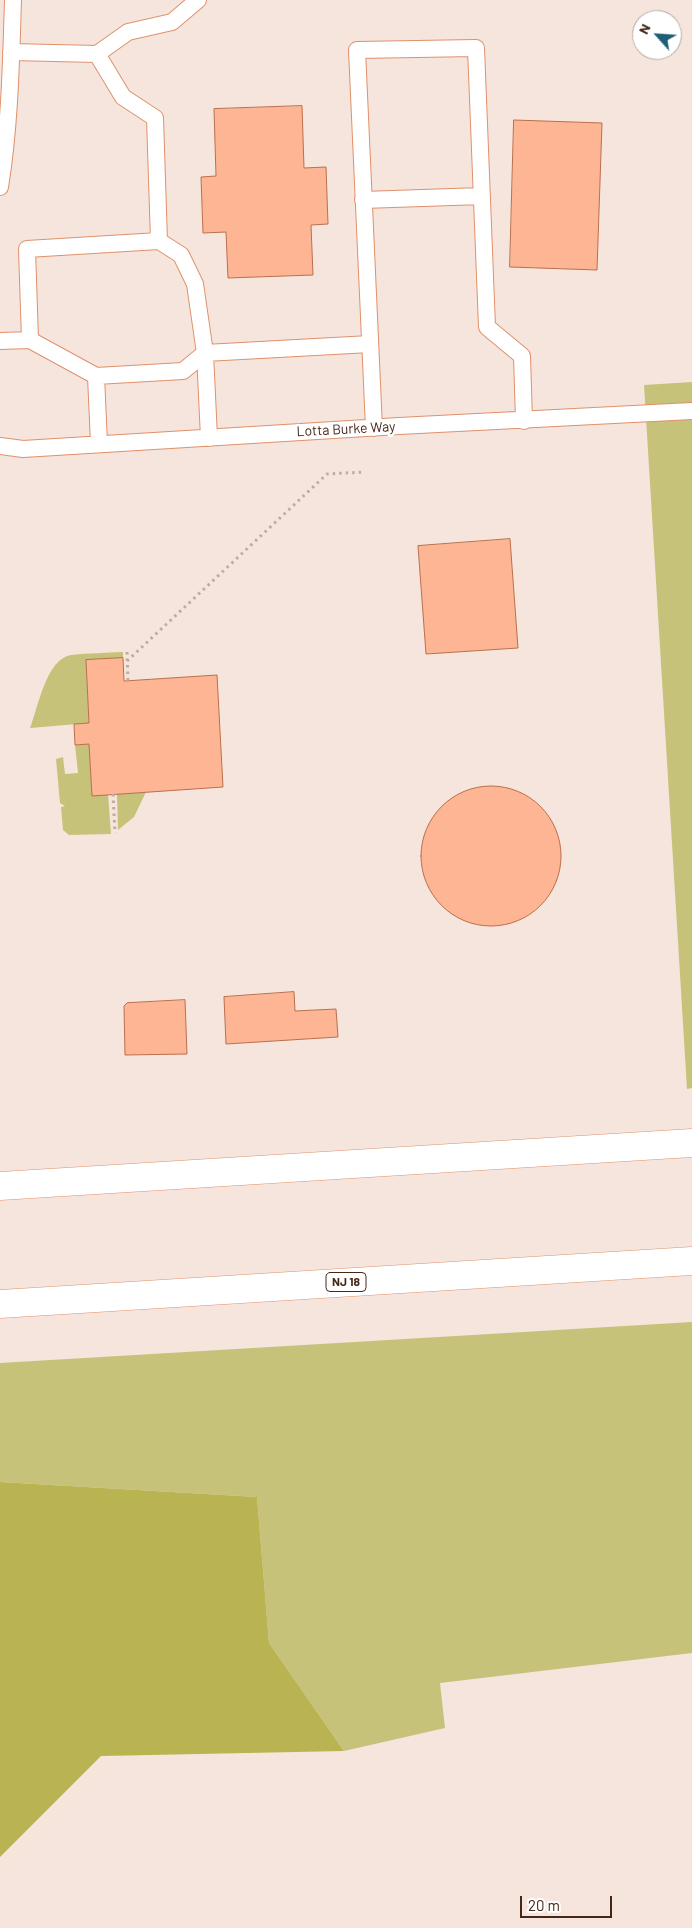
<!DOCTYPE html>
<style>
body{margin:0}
#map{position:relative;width:692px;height:1928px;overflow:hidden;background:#f6e5dd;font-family:Barlow,sans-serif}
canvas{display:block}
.north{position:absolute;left:632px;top:10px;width:50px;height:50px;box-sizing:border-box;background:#fff;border:1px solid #b5a8a2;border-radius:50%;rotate:296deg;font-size:14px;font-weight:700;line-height:20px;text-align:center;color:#462617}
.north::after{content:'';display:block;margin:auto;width:18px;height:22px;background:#1f5e74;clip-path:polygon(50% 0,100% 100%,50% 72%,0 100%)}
.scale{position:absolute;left:520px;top:1896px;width:92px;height:22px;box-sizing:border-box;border:2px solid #462617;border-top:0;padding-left:6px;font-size:15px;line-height:18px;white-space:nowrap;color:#462617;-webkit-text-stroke:4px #fff;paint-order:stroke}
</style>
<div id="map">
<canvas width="692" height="1928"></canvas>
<div class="north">N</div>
<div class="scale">20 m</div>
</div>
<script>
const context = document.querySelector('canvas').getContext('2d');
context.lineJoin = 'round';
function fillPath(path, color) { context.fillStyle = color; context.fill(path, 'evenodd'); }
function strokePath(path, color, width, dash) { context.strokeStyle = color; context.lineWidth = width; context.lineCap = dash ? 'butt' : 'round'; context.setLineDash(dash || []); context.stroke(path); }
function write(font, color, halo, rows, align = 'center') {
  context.font = font + ' Barlow,sans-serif'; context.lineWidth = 5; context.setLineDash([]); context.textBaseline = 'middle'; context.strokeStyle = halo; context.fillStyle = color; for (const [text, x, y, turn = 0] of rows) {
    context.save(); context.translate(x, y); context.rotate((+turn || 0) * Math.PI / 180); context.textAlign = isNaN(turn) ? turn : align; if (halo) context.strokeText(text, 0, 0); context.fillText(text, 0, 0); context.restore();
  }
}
fillPath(new Path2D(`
 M692,382v706l-5,1 -43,-704z
 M123,652v6l-37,2 3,63 -59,5c8,-20 16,-69 41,-73 17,-2 35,-2 52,-3z
 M89,744l19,50 3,40 -42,1 -6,-5 -2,-23 4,-1 -5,-3 -4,-44 7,-2 2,17 13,-1 -3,-28z
 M146,792l-12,25 -16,13 -1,-36z
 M692,1322v331l-252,30 5,45 -101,23 -75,-108 -12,-146 -257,-15v-119z`), '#c6c27a');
fillPath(new Path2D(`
 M0,1482l257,15 12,146 75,108 -243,5 -101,101z`), '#b9b351');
const building = new Path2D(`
 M302,106l2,62 22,-1 2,57 -17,1 2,50 -85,3 -2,-46 -23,1 -2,-56 15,-1 -2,-67z
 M514,120l88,3 -5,147 -87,-3z
 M510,539l8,109 -92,6 -8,-108z
 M123,658l1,23 93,-6 6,112 -131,9 -3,-52 -14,1 -1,-21 15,-1 -3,-63z
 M421 856a70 70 0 1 1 140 0a70 70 0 1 1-140 0Z
 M294,992l1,19 41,-2 2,28 -112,7 -2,-47z
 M185,1000l2,54 -62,1 -1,-49 3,-3z`);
fillPath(building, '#feb593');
strokePath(building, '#ba6f4c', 1);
const lane = new Path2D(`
 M11,52l86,2 26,43 32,21 4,123 -132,8 3,91
 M97,54l31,-22 44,-10 26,-22
 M0,187c10,-62 11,-125 13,-187
 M363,200l119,-4
 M0,341l30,-1 66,36 3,68
 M96,376l87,-5 22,-18 -10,-69 -14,-29 -22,-14
 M374,428l-17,-378 119,-2 11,279 35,29 2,65
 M209,438l-4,-85 165,-9
 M0,446l23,3 376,-23 293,-15`);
const highway = new Path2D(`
 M0,1186l692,-43
 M0,1304l692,-43`);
strokePath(lane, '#df916c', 18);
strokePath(highway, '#df916c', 29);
strokePath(new Path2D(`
 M127,652l1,29
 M127,661l200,-187 37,-2
 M113,794l2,39`), '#c1aba1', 3, [2.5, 4]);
strokePath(lane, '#fff', 16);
strokePath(highway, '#fff', 28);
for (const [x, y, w] of [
 [346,1282,40]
]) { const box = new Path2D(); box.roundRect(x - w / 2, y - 9.5, w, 19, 4); context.fillStyle = '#fff'; context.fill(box); strokePath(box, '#462617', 1); }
write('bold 12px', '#462617', null, [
 ["NJ 18",346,1282]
]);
write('14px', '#462617', '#fff', [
 ["Lotta Burke Way",346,429,-3]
]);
</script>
